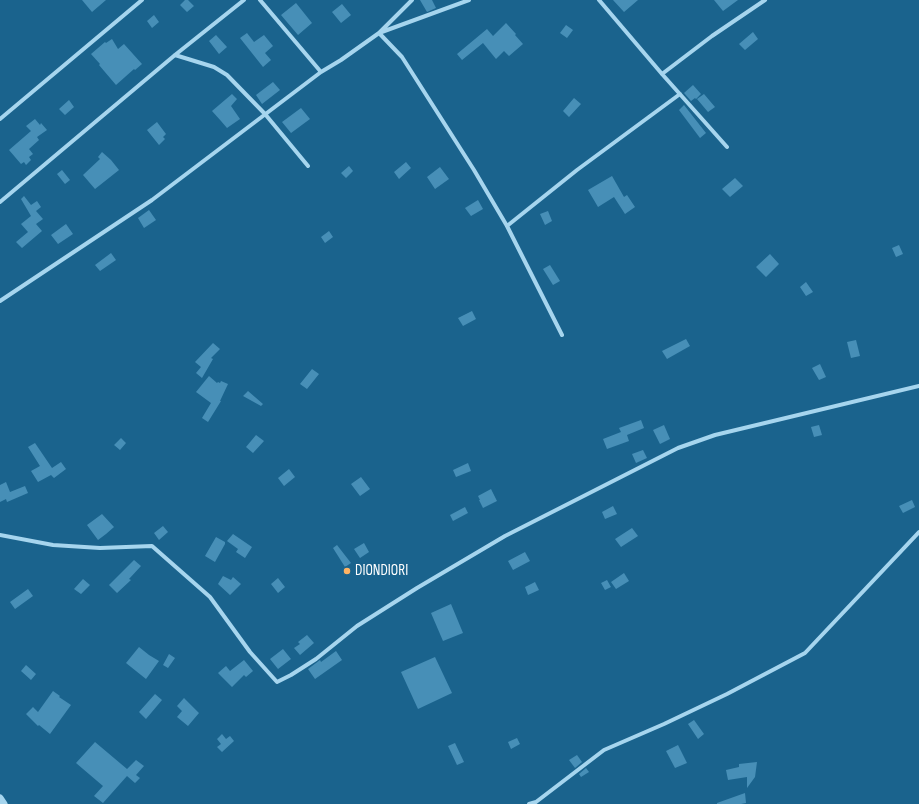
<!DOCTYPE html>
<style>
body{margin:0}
canvas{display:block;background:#1a638d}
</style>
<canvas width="919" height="804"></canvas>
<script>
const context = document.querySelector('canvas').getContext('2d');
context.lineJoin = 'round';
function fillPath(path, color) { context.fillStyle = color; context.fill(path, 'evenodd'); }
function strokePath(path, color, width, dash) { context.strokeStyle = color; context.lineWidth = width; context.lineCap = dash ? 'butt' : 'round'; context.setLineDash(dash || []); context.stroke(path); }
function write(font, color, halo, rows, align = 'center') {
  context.font = font + ' "Sofia Sans Condensed",sans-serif'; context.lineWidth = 3; context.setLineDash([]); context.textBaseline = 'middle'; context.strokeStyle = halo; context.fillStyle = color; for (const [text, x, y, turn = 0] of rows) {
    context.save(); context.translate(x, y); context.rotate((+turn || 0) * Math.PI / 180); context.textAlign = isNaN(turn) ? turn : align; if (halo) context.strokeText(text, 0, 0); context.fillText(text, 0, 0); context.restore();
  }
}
fillPath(new Path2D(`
 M82,0h24l-14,12z
 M185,0h3l6,6 -7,6 -7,-7z
 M420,0h12l4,8 -9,4z
 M613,0h25l-14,12z
 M714,0h24l-15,11z
 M296,3l16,20 -14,12 -17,-20z
 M342,4l9,11 -10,8 -9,-11z
 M154,15l5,7 -7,6 -5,-7z
 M506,23l10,11 -1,1 8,9 -14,12 -5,-5 -8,8 -13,-16 -21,17 -5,-6 30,-25 6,7z
 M566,25l7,5 -6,8 -7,-5z
 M753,32l5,7 -13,11 -6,-6z
 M247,33l7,9 10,-7 9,11 -8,7 6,7 -8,7 -23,-29z
 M216,35l11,12 -8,7 -10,-13z
 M112,39l6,10 6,-5 18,20 -7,6 -1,-1 -18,16 -17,-20 1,-1 -9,-10 14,-12 1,1z
 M273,82l7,8 -18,14 -6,-9z
 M693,85l8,9 -5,5 -1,-1 -4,3 -7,-8z
 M232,94l5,5 -6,7 9,13 -13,9 -6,-7 -9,-10z
 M704,94l11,13 -7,5 -11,-13z
 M574,98l7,6 -12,13 -6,-6z
 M69,100l5,7 -9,8 -6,-6z
 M684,105l22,28 -6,5 -21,-28z
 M301,108l9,11 -19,14 -9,-11z
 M35,119l5,6 1,-2 6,7 -10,7 2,3 -10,9 4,5 -4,3 2,3 -5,5 -2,-3 -3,2 -12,-14 22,-19 -5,-5z
 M157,122l9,12 -3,3 2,2 -6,6 -12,-15z
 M102,152l9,8 8,10 -24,19 -12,-14 17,-16 -2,-2z
 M406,162l5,6 -12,11 -5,-7z
 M349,166l4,5 -7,7 -5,-5z
 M440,167l9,12 -14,10 -8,-12z
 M62,170l8,10 -5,4 -8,-10z
 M612,176l12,21 3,-2 8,12 -10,7 -11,-17 -16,10 -10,-17z
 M735,178l8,8 -13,11 -8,-8z
 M24,196l7,9 6,-4 4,6 -5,4 7,8 -7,5 6,7 -20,17 -6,-6 12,-10 -7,-8 10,-8 -10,-17z
 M478,200l5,9 -12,7 -6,-8z
 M149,210l7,10 -12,8 -6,-10z
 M548,211l4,10 -7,4 -5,-11z
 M66,224l7,10 -15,10 -7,-9z
 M329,231l4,6 -8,6 -4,-6z
 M899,245l4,9 -7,3 -4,-9z
 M111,253l5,7 -16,11 -5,-6z
 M770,254l9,10 -13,13 -10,-10z
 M550,265l10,16 -7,4 -10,-16z
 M806,282l7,10 -7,4 -6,-9z
 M472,311l4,8 -13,7 -5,-8z
 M686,339l4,7 -23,13 -5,-8z
 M856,340l4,16 -9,2 -4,-16z
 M213,343l7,6 -9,9 2,1 -11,19 -6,-5 5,-6 -6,-5z
 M820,364l6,13 -7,3 -7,-12z
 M312,369l7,5 -12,15 -7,-5z
 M209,376l8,7 1,-1 2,1 1,-2 7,3 -8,17h1l-13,21 -6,-4 9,-15 -15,-11z
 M248,391l15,13 -2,2 -18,-10z
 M641,420l3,8 -17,7 2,6 -22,8 -4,-10 18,-7 -2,-4z
 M664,425l6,14 -10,5 -7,-14z
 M819,425l3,10 -8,2 -3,-10z
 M256,435l8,6 -11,12 -7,-6z
 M121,438l5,5 -6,7 -6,-5z
 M35,443l17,25 9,-6 5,7 -12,9 -3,-3 -13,7 -7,-11 9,-5 -12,-19z
 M643,450l4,8 -11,5 -4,-9z
 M468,463l3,8 -15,6 -3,-7z
 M289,469l6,8 -11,9 -6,-8z
 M361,477l9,12 -10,7 -9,-12z
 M6,482l4,10 15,-6 3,7 -21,9 -1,-3 -6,3v-17z
 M491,489l6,12 -14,7 -4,-8h1l-2,-4z
 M912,500l3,7 -12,6 -4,-7z
 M613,506l4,8 -12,5 -3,-7z
 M465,507l3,6 -15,8 -3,-6z
 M102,514l12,13 -8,7 -8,6 -11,-15z
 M163,526l5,6 -9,8 -5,-7z
 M632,528l6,8 -17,11 -6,-8z
 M233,534l19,13 -7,11 -9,-6 2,-3 -11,-8z
 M216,537l9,5v2l-10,18 -10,-6z
 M364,543l5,9 -9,6 -6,-9z
 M337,545l14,18 -6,4 -12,-19z
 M525,552l5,9 -17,9 -5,-9z
 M134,560l7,6 -12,13 2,1 -14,13 -8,-8z
 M624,573l5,8 -13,8 -5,-7z
 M223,576l8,4 2,-3 8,7 -11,11 -12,-11z
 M278,578l7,9 -7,6 -7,-9z
 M83,579l7,6 -9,9 -7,-5z
 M607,580l4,7 -6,3 -4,-7z
 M535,582l4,8 -11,5 -3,-8z
 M28,589l5,7 -18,13 -5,-7z
 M451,604l12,29 -20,8 -12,-28z
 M307,635l7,8 -14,12 -6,-7 6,-4 -2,-2z
 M139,647l10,8 10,6 -13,18 -20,-16z
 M283,649l8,10 -13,10 -8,-10z
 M336,651l6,9 -27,19 -7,-10 12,-9 1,2z
 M169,654l6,4 -7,10 -5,-3z
 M435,657l17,36 -34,16 -17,-37z
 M244,660l9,11 -7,6 -2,-2 -12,12 -14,-14 8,-7 4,5z
 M26,665l10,9 -5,6 -10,-9z
 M53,691l7,5 -1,1 12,8 -21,29 -11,-9 -1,1 -12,-12 7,-7 5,5z
 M155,694l7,6 -16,19 -7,-7z
 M184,698l15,15 -11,13 -11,-9 5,-6 -5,-5z
 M694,720l10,14 -6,5 -10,-15z
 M222,734l4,5 4,-3 4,5 -12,11 -5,-5 4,-3 -4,-5z
 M517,738l3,6 -9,5 -3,-7z
 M95,742l32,27 9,-9 8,6 -8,9 4,3 -5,5 -8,-7 -24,27 -9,-7 9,-10 -27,-23z
 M455,743l9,19 -7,3 -9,-19z
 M678,745l9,18 -12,5 -9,-17z
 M577,755l5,7 -7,6 -6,-8z
 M757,762l-2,15 -8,11v-11l-19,3 -2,-10 13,-3v-3z
 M586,768l3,4 -8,5 -2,-3z
 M745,793l1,10 -5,1h-24v-1z`), '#478fb7');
strokePath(new Path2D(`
 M260,0l61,72
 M412,0l-33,33 23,24 72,113 33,56 55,109
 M599,0l63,74 65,73
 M175,55l39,12 13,8 38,39 43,52
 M662,74l50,-38 53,-36
 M0,119l142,-119
 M0,202l175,-147 69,-55
 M507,226l70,-56 103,-76
 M0,301l152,-101 169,-128 20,-12 38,-27 90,-33
 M0,535l53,10 47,3 52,-2 58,51 40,55 27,30 14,-7 25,-16 41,-33 60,-38 88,-52 173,-88 37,-13 204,-49
 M529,804l7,-2 68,-52 60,-26 63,-30 78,-41 114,-121`), '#a6d5ee', 4);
strokePath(new Path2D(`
 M0,798l4,6`), '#a6d5ee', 7);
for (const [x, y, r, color] of [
 [347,571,4,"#ffb363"]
]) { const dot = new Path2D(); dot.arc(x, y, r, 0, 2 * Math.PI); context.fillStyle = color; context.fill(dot); strokePath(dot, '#1a638d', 1.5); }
write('15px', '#fff', '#1a638d', [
 ["DIONDIORI",355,571]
], 'left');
</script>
